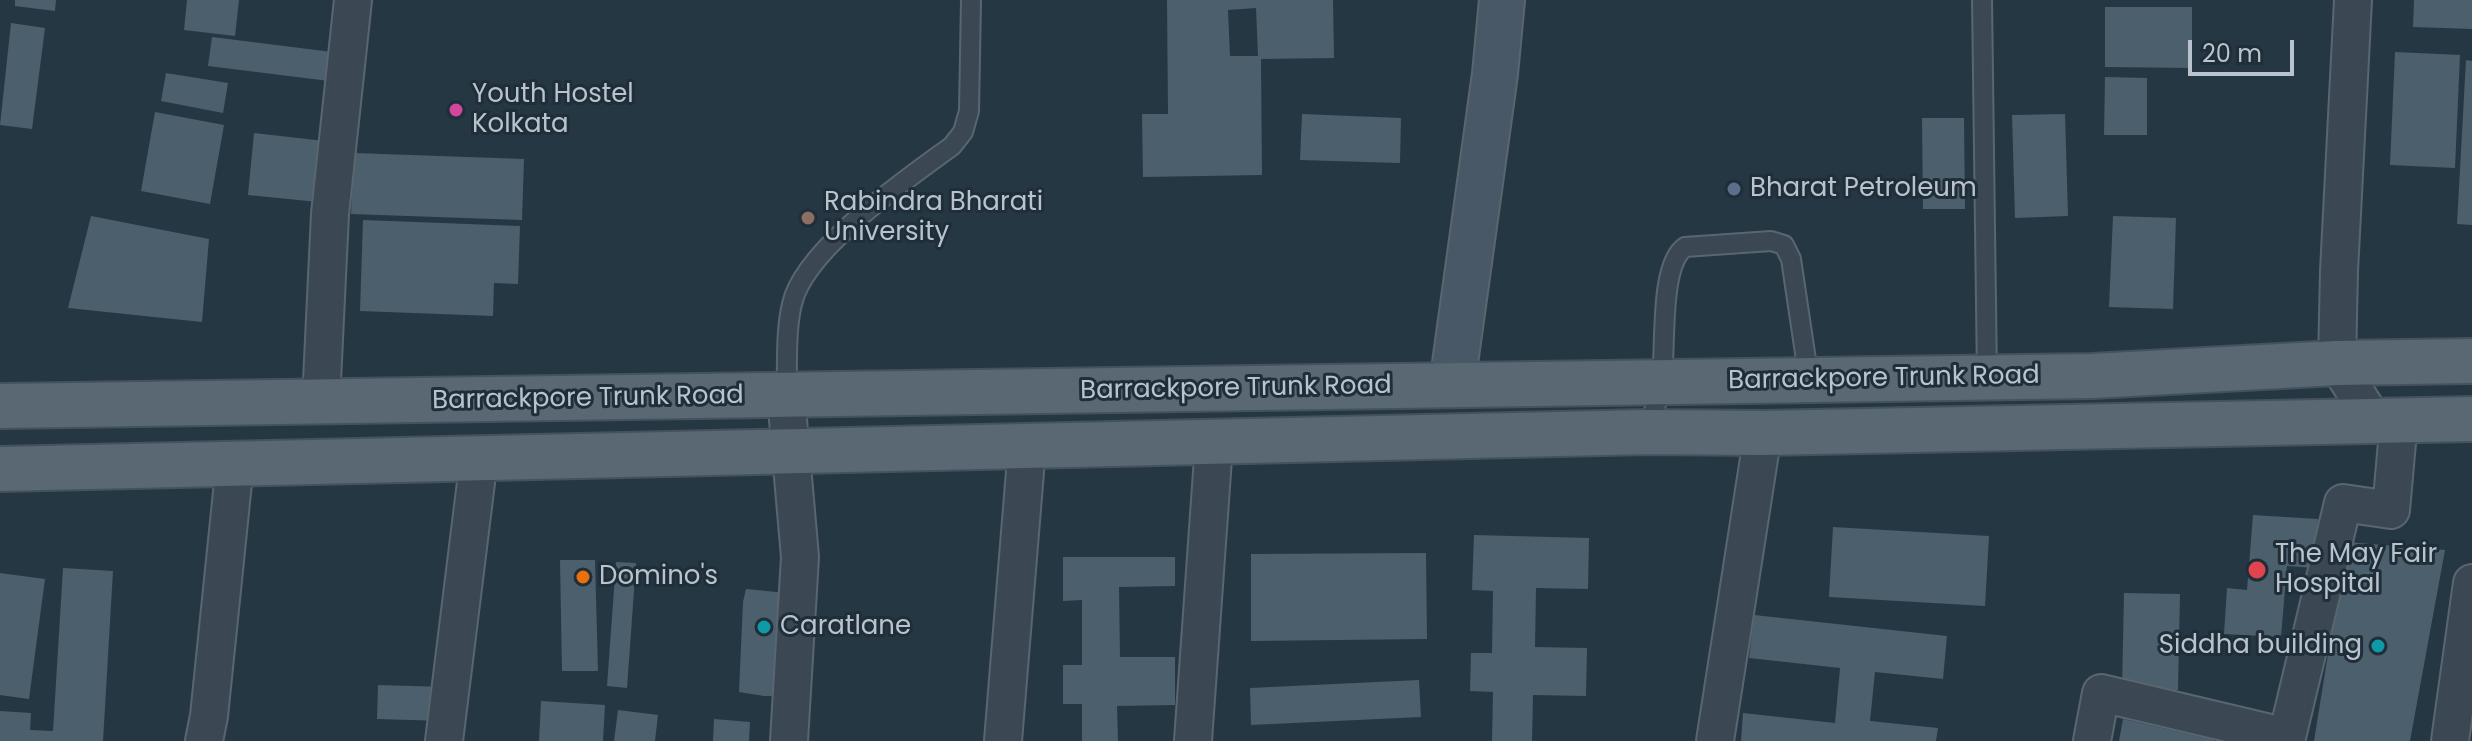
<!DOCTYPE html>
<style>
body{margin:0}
#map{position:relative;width:2472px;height:741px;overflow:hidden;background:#263744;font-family:Poppins,sans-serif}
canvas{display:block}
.scale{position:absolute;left:2188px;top:40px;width:106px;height:36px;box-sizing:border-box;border:4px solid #b8c3cd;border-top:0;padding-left:10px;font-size:24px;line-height:28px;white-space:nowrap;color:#b8c3cd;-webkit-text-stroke:6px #1f2e38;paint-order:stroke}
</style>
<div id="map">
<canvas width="2472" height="741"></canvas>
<div class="scale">20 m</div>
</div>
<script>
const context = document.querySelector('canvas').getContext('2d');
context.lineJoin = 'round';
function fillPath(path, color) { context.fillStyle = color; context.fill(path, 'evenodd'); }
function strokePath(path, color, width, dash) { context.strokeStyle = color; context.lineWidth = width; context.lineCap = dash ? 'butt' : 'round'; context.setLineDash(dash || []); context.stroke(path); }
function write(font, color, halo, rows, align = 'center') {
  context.font = font + ' Poppins,sans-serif'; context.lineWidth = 6; context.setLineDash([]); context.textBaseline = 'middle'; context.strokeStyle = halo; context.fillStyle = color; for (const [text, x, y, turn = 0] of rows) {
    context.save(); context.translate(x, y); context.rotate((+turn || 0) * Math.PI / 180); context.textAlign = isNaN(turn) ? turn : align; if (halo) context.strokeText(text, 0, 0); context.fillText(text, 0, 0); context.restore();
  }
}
fillPath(new Path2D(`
 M15,0h41l-1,11 -40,-5z
 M187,0h52l-4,36 -51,-6z
 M1167,0h166l1,58 -73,1 1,116 -119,2 -1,-63h26zM1256,8l2,48h-28l-2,-46z
 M2414,0h58v29l-59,-2z
 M2105,7h87v61l-87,-1z
 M11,23l34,5 -13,101 -32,-4z
 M212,37l128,16 -3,29 -129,-16z
 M2395,52l65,3 -5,113 -65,-3z
 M2466,60l6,1v164l-15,-1z
 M166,73l62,10 -5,30 -62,-12z
 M2105,77l42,1v57h-43z
 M155,112l69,13 -14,79 -69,-13z
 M1302,114l99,4 -1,45 -100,-3z
 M2065,114l3,102 -53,2 -3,-103z
 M1922,118h42l1,91h-42z
 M254,133l71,8 -7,61 -70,-7z
 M354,153l170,6 -2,61 -171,-6z
 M91,216l118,23 -7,83 -134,-14z
 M2113,216l63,2 -3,91 -64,-2z
 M363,220l157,6 -2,58 -24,-1 -1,33 -133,-5z
 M2253,515l65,4 -3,49 -28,-2 -6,71 -57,-3 3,-46 20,2z
 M1833,527l156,9 -4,70 -156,-9z
 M1474,535l115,3 -1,51 -52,-1 -1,59 52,1 -1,48 -53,-1 -1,46h-40l1,-49 -23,-1 1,-38h21l1,-62 -21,-1z
 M2346,542l99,8 -35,191h-96z
 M1426,553l1,86 -176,2v-87z
 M1063,557h112v29l-56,1 1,70h55v48l-58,1 1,35h-36v-37h-19v-39h19v-65l-19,1z
 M560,560h35l3,111h-36z
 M616,562l20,1 -9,125 -20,-2z
 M63,568l50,3 -10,170h-103v-30l31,2 -1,17 23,1z
 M0,573l45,6 -16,120 -29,-4z
 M746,589l41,4 -4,103h-19l-25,-4 4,-90z
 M2124,593l56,1 -2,96 -56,-1z
 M1754,615l193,21 -4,43 -68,-7 -5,49 68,7 -2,13h-195l2,-28 92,10 5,-55 -91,-10z
 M1419,680l2,37 -170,8 -1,-37z
 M378,685l67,2 -1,34 -67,-2z
 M541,701l64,4 -2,36h-64z
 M618,710l40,5 -3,26h-41z
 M714,719l36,3 -1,19h-36z
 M2123,719l91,21v1h-95z`), '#4c5f6c');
const lane = new Path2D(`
 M1982,0l5,378
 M786,397c2,-30 -1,-64 6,-93 12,-55 115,-125 160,-158l11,-14 6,-21 2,-111
 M1648,432c4,-16 10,-32 13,-48 6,-32 -3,-118 24,-137l86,-6 13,4 7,14 18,121`);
const street = new Path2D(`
 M2353,0l-14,271 -2,92 36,57
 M786,397l14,160 -11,184
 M321,402l9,-188 23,-214
 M204,741l5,-25 26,-253
 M444,741l35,-283
 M1003,741l24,-294
 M1193,741l21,-297
 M1715,741l48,-308
 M2092,741l9,-48 186,44 56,-234 48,7 8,-90
 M2450,741l22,-158`);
const secondary = new Path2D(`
 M1452,385l43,-311 7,-74`);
const primary = new Path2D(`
 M0,406l2092,-30 245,-13 135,-2
 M0,469l1648,-37 115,1 709,-14`);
strokePath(lane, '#596670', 22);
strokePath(street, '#596670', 40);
strokePath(secondary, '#596670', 48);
strokePath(primary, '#44525c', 48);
strokePath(lane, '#3b4853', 18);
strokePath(street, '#3b4853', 36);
strokePath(secondary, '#495866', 44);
strokePath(primary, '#596873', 44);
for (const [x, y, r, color] of [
 [456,110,8,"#d1479c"],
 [1734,189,8,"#5c6f8a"],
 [808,218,8,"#8d6e63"],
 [2257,570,10,"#e0444e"],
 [583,577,8,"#e8710a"],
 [764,627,8,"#0f9aa8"],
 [2378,646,8,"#0f9aa8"]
]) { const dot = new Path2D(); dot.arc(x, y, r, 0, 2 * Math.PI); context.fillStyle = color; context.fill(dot); strokePath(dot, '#1f2e38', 3); }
write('26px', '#b8c3cd', '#1f2e38', [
 ["Youth Hostel",472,95],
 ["Kolkata",472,125],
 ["Bharat Petroleum",1750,189],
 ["Rabindra Bharati",824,203],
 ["University",824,233],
 ["The May Fair",2275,555],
 ["Hospital",2275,585],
 ["Domino's",599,577],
 ["Caratlane",780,627],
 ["Siddha building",2362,646,"right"]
], 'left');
write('26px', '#b8c3cd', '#1f2e38', [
 ["Barrackpore Trunk Road",1884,379,-1],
 ["Barrackpore Trunk Road",1236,389,-1],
 ["Barrackpore Trunk Road",588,399,-1]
]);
</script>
